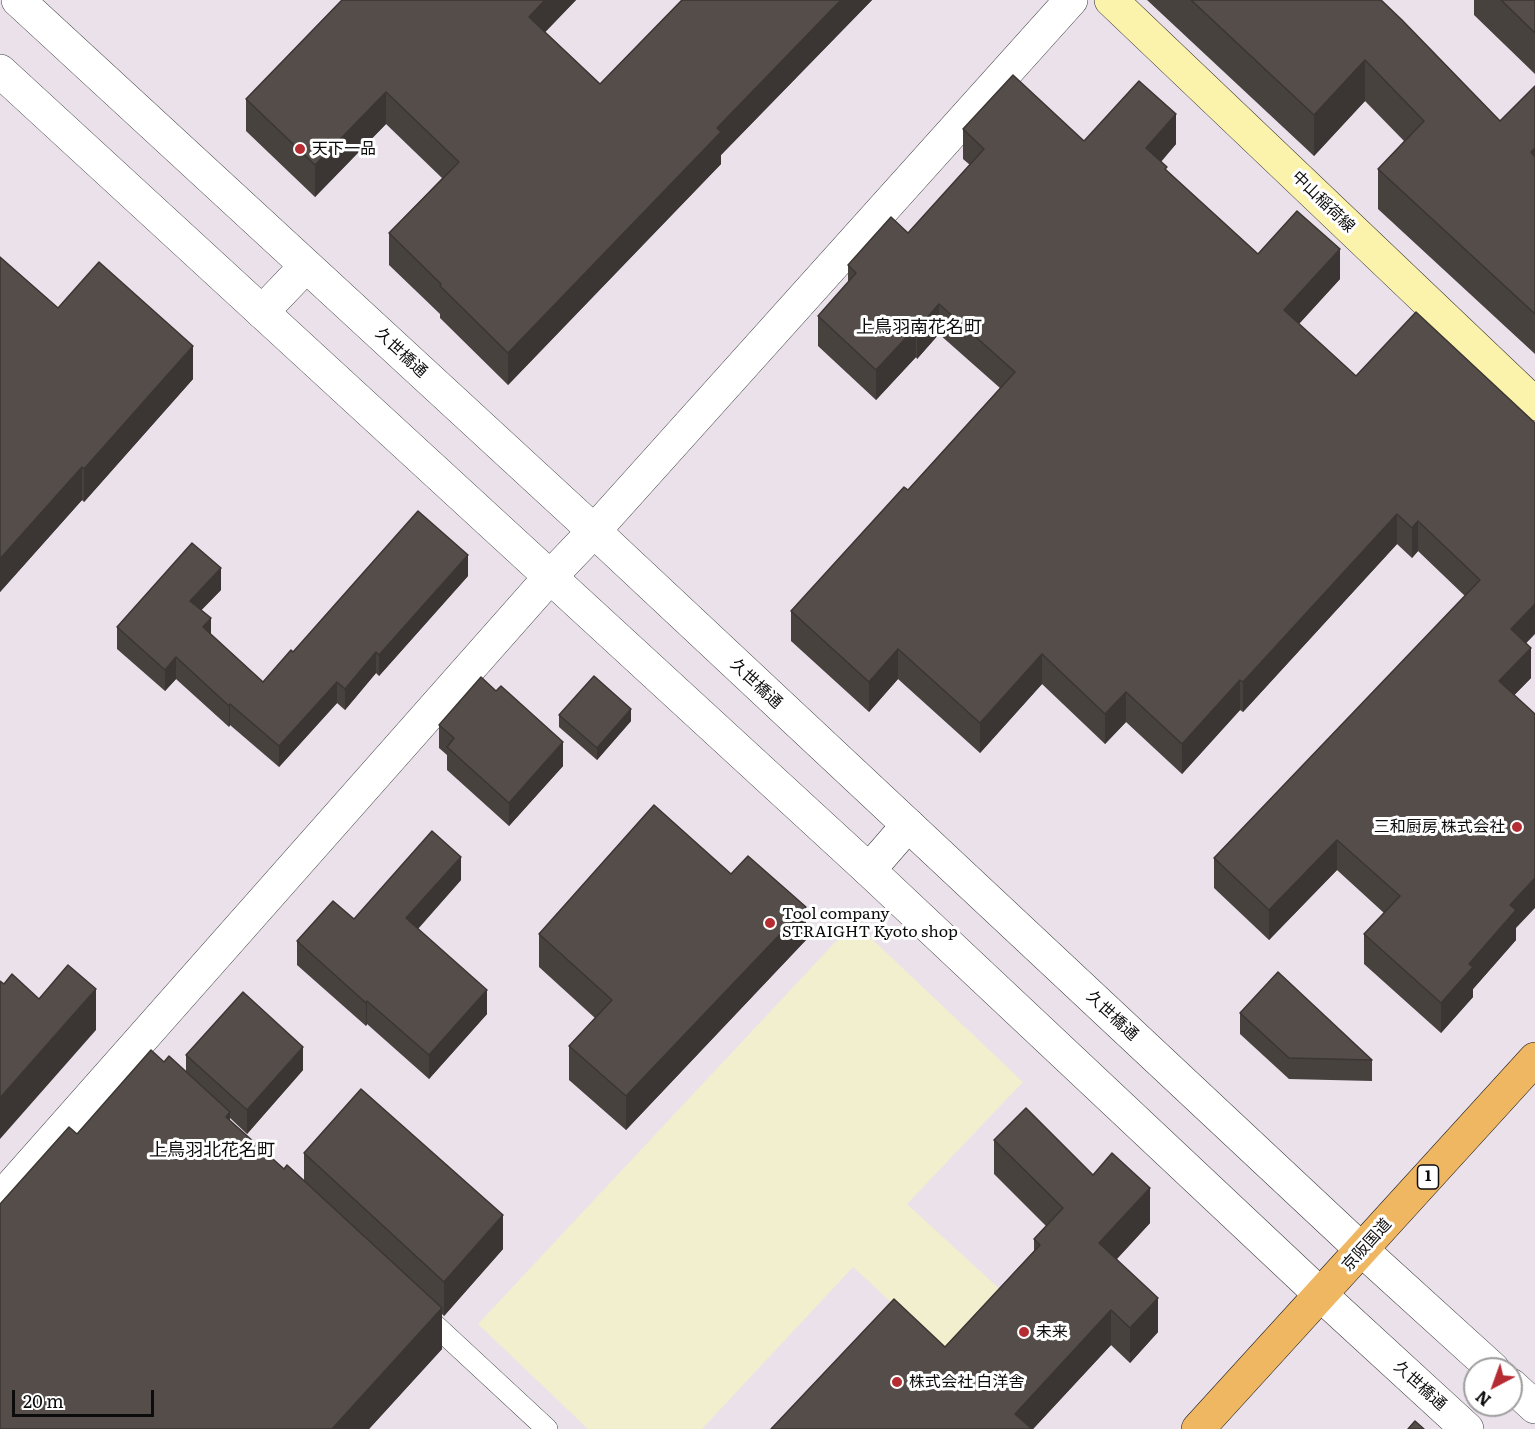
<!DOCTYPE html>
<meta charset="utf-8">
<style>
body{margin:0}
#map{position:relative;width:1535px;height:1429px;overflow:hidden;background:#fefbec;font-family:Literata,serif}
canvas{display:block}
.north{position:absolute;left:1463px;top:1357px;width:60px;height:60px;box-sizing:border-box;background:#fff;border:2px solid #9e9e9e;border-radius:50%;rotate:221deg;font-size:16px;font-weight:700;line-height:24px;text-align:center;color:#0c0c0c}
.north::after{content:'';display:block;margin:auto;width:21px;height:27px;background:#b52c32;clip-path:polygon(50% 0,100% 100%,50% 72%,0 100%)}
.scale{position:absolute;left:12px;top:1390px;width:142px;height:27px;box-sizing:border-box;border:3px solid #0c0c0c;border-top:0;padding-left:8px;font-size:18px;line-height:21px;white-space:nowrap;color:#0c0c0c;-webkit-text-stroke:4px #fff;paint-order:stroke}
</style>
<div id="map">
<canvas width="1535" height="1429"></canvas>
<div class="north">N</div>
<div class="scale">20 m</div>
</div>
<script>
const context = document.querySelector('canvas').getContext('2d');
context.lineJoin = 'round';
function fillPath(path, color) { context.fillStyle = color; context.fill(path, 'evenodd'); }
function strokePath(path, color, width, dash) { context.strokeStyle = color; context.lineWidth = width; context.lineCap = dash ? 'butt' : 'round'; context.setLineDash(dash || []); context.stroke(path); }
function write(font, color, halo, rows, align = 'center') {
  context.font = font + ' Literata,"Noto Sans JP",serif'; context.lineWidth = 6; context.setLineDash([]); context.textBaseline = 'middle'; context.strokeStyle = halo; context.fillStyle = color; for (const [text, x, y, turn = 0] of rows) {
    context.save(); context.translate(x, y); context.rotate((+turn || 0) * Math.PI / 180); context.textAlign = isNaN(turn) ? turn : align; if (halo) context.strokeText(text, 0, 0); context.fillText(text, 0, 0); context.restore();
  }
}
fillPath(new Path2D(`
 M0,0h1535v1429h-1535zM1475,1369h36v36h-36z`), '#eae1eb');
fillPath(new Path2D(`
 M854,922l169,160 -116,122 98,90 -57,61 -95,-88 -151,162h-114l-110,-105z`), '#f2efce');
const service = new Path2D(`
 M422,1313l125,116`);
const minor = new Path2D(`
 M262,312l44,-46
 M869,870l39,-45
 M0,1199l550,-622 44,-46`);
const tertiary = new Path2D(`
 M18,0l576,531 768,719 131,119
 M0,71l869,799 452,425 146,134
 M594,531l477,-531
 M1511,1385l24,22`);
const secondary = new Path2D(`
 M1111,0l424,404`);
const trunk = new Path2D(`
 M1198,1429l337,-370`);
strokePath(service, '#3f3f3f', 22);
strokePath(minor, '#3f3f3f', 34);
strokePath(tertiary, '#3f3f3f', 34);
strokePath(secondary, '#2e2e2e', 34);
strokePath(trunk, '#1d1d1d', 34);
strokePath(service, '#fff', 21);
strokePath(minor, '#fff', 33);
strokePath(tertiary, '#fff', 33);
strokePath(secondary, '#fbf2ab', 33);
strokePath(trunk, '#efb762', 33);
fillPath(new Path2D(`
 M342,0h234l-31,32 55,52 82,-84h190l-151,155v9l-213,221 -68,-67v-4l-51,-49v-32l53,-55 -56,-54 -71,73 -69,-66v-32z
 M1147,0h234l119,121 35,-35v268l-157,-145v-40l26,-28 -39,-40 -51,55z
 M1474,0h61v74l-61,-59z
 M963,129l121,12 92,3 -15,18 6,9 91,83 82,25 -41,45 227,320 5,34 -17,17 2,245 -43,49v8l-32,36 -77,-69v-30l20,-21 -47,-43 -68,70 -55,-52v-30l251,-262 -47,-45 -6,7 -15,-14 -154,168 -3,-2 -58,64 -56,-52 -21,22 -63,-60 -62,69 -82,-74 -29,33 -78,-71v-30l117,-121 92,-102 -61,-54 -22,25 -1,-2 -40,43 -58,-54v-30l30,-33v-18l60,-32 62,-68 -7,-6z
 M0,257l58,51 135,71 -109,123 -2,-2 -82,92z
 M468,576l-89,100 -3,-3 -31,37 -8,-7 -58,64 -49,-42 -1,2 -53,-48 -11,12 -48,-42v-22l104,-37 -20,20 10,24 52,48 30,-30z
 M559,715l72,6 -34,39 -38,-33z
 M439,725l124,41 -54,60 -62,-56v-15l-8,-7z
 M731,874l75,66 -180,190 -57,-50v-34l26,-28 -56,-51v-33z
 M461,880l-43,49 69,85 -58,65 -62,-55 -1,2 -69,-61v-24z
 M1240,1013l132,47v21l-83,-2 -49,-45z
 M186,1055l117,15 -56,64 -17,-16v3l54,48 20,12v-28l199,96 -59,67 -2,-2v35l-73,80h-369l77,-295 87,-72 22,10z
 M994,1140l156,83 -33,36 41,73 -28,31 -19,-18 -78,84h-262l174,-82 89,-96v-12l12,-13 -52,-52z`), '#48423f');
fillPath(new Path2D(`
 M545,0h31l-47,49v-32z
 M841,0h31l-151,155v9l-213,221v-32l209,-225z
 M1365,60v41l-51,55v-41z
 M386,92v32l-71,73v-32z
 M1176,114v30l-30,34v-30z
 M1535,148v40l-4,-36z
 M1340,249v30l-56,61v-30z
 M939,304v30l-22,25v-30z
 M916,327v30l-40,43v-30z
 M193,346v33l-109,123v-33z
 M82,467v33l-82,92v-33z
 M1397,514v30l-154,168v-30z
 M1418,521v30l-6,7v-30z
 M468,555v21l-89,100v-21z
 M221,568v22l-31,32v-21z
 M1535,604v30l-24,25v-30z
 M211,618v22l-8,-13z
 M1531,648v30l-32,33v-30z
 M898,649v30l-29,33v-30z
 M376,652v21l-31,37v-21z
 M1042,654v30l-62,69v-30z
 M176,657v22l-11,12v-21z
 M1240,680v30l-58,64v-30z
 M337,682v21l-58,64v-21z
 M1126,692v30l-21,22v-30z
 M230,704v21l-1,2v-21z
 M631,709v12l-34,39v-12z
 M563,742v24l-54,60v-23z
 M1337,840v30l-68,70v-30z
 M461,857v23l-55,62v-24z
 M1535,878v30l-19,20v12l-43,49v8l-32,36v-30l69,-98z
 M806,907v33l-180,190v-34z
 M96,989v41l-96,109v-41z
 M487,990v24l-58,65v-24z
 M367,1001v23l-1,2v-23z
 M303,1047v23l-56,64v-24z
 M230,1112v41l-4,-36z
 M1150,1188v35l-51,55v-35z
 M503,1215v34l-59,67v-34z
 M1158,1298v34l-28,31v-35z
 M442,1308v41l-73,80h-37z
 M1111,1310v35l-78,84h-18v-15z`), '#3b3633');
const building = new Path2D(`
 M342,0h203l-16,17 71,67 82,-84h159l-124,128 4,4 -213,221 -68,-67 1,-2 -52,-51 70,-71 -73,-70 -71,73 -69,-66z
 M1191,0h190l21,20 98,101 35,-35v62l-4,4 4,5v157l-157,-145 46,-48 -59,-61 -51,55z
 M1501,0h34v33z
 M1013,75l71,66 55,-60 37,33 -30,34 21,19 -2,2 93,85 39,-43 43,38 -56,61 72,66 60,-64 119,111v181l-24,25 20,19 -32,33 36,33v164l-25,27 6,5 -47,54 4,3 -32,36 -77,-69 36,-38 -63,-56 -68,70 -55,-52 266,-278 -62,-59 -6,7 -15,-14 -154,168 -3,-2 -58,64 -56,-52 -21,22 -63,-60 -62,69 -82,-74 -29,33 -78,-71 113,-124 4,3 107,-118 -76,-68 -22,25 -1,-2 -40,43 -58,-54 38,-43 -8,-8 43,-48 17,16 76,-84 -21,-20z
 M0,257l58,51 41,-46 94,84 -109,123 -2,-2 -82,92z
 M418,511l50,44 -89,100 -3,-3 -31,37 -8,-7 -58,64 -49,-42 -1,2 -53,-49 -11,13 -48,-43 75,-84 29,25 -31,33 21,17 -8,9 60,55 28,-32 2,2z
 M594,676l37,33 -34,39 -38,-33z
 M481,677l15,14 5,-5 62,56 -54,61 -62,-56 7,-9 -15,-13z
 M654,805l77,69 17,-18 58,51 -180,189 -57,-50 43,-46 -73,-66z
 M432,831l29,26 -55,61 81,72 -58,65 -62,-54 -1,2 -69,-62 36,-40 21,18z
 M68,965l28,24 -96,109v-117l4,3 8,-10 27,25z
 M1278,972l94,88 -83,-2 -49,-45z
 M243,992l60,55 -56,63 -61,-55z
 M151,1050l13,12 5,-6 61,56 -4,5 58,52 3,-4 155,143 -110,121h-332v-225l69,-77 8,7z
 M361,1089l142,126 -59,67 -140,-129z
 M1026,1108l67,67 19,-22 38,35 -51,55 59,55 -28,30 -19,-18 -96,104 17,15h-261l123,-130 51,48 95,-102 -6,-6 29,-31 -69,-68z
 M1415,1421l9,8h-16z`);
fillPath(building, '#544d49');
strokePath(building, '#3b3633', 1.5);
for (const [x, y, r, color] of [
 [300,149,6,"#b52c32"],
 [1517,827,6,"#b52c32"],
 [770,923,6,"#b52c32"],
 [1024,1332,6,"#b52c32"],
 [897,1382,6,"#b52c32"]
]) { const dot = new Path2D(); dot.arc(x, y, r, 0, 2 * Math.PI); context.fillStyle = color; context.fill(dot); strokePath(dot, '#fff', 2); }
for (const [x, y, w] of [
 [1428,1177,21]
]) { const box = new Path2D(); box.roundRect(x - w / 2, y - 12, w, 24, 4.5); context.fillStyle = '#fff'; context.fill(box); strokePath(box, '#0c0c0c', 1.5); }
write('bold 15px', '#0c0c0c', null, [
 ["1",1428,1177]
]);
write('16px', '#0c0c0c', '#fff', [
 ["天下一品",312,149],
 ["三和厨房 株式会社",1505,827,"right"],
 ["Tool company",782,914],
 ["STRAIGHT Kyoto shop",782,932],
 ["未来",1036,1332],
 ["株式会社 白洋舎",909,1382]
], 'left');
write('16px', '#0c0c0c', '#fff', [
 ["中山稲荷線",1323,202,44],
 ["久世橋通",401,353,43],
 ["久世橋通",756,684,43],
 ["久世橋通",1112,1016,43],
 ["京阪国道",1367,1245,-48],
 ["久世橋通",1420,1386,42]
]);
write('18px', '#0c0c0c', '#fff', [
 ["上鳥羽南花名町",919,328],
 ["上鳥羽北花名町",212,1151]
]);
</script>
